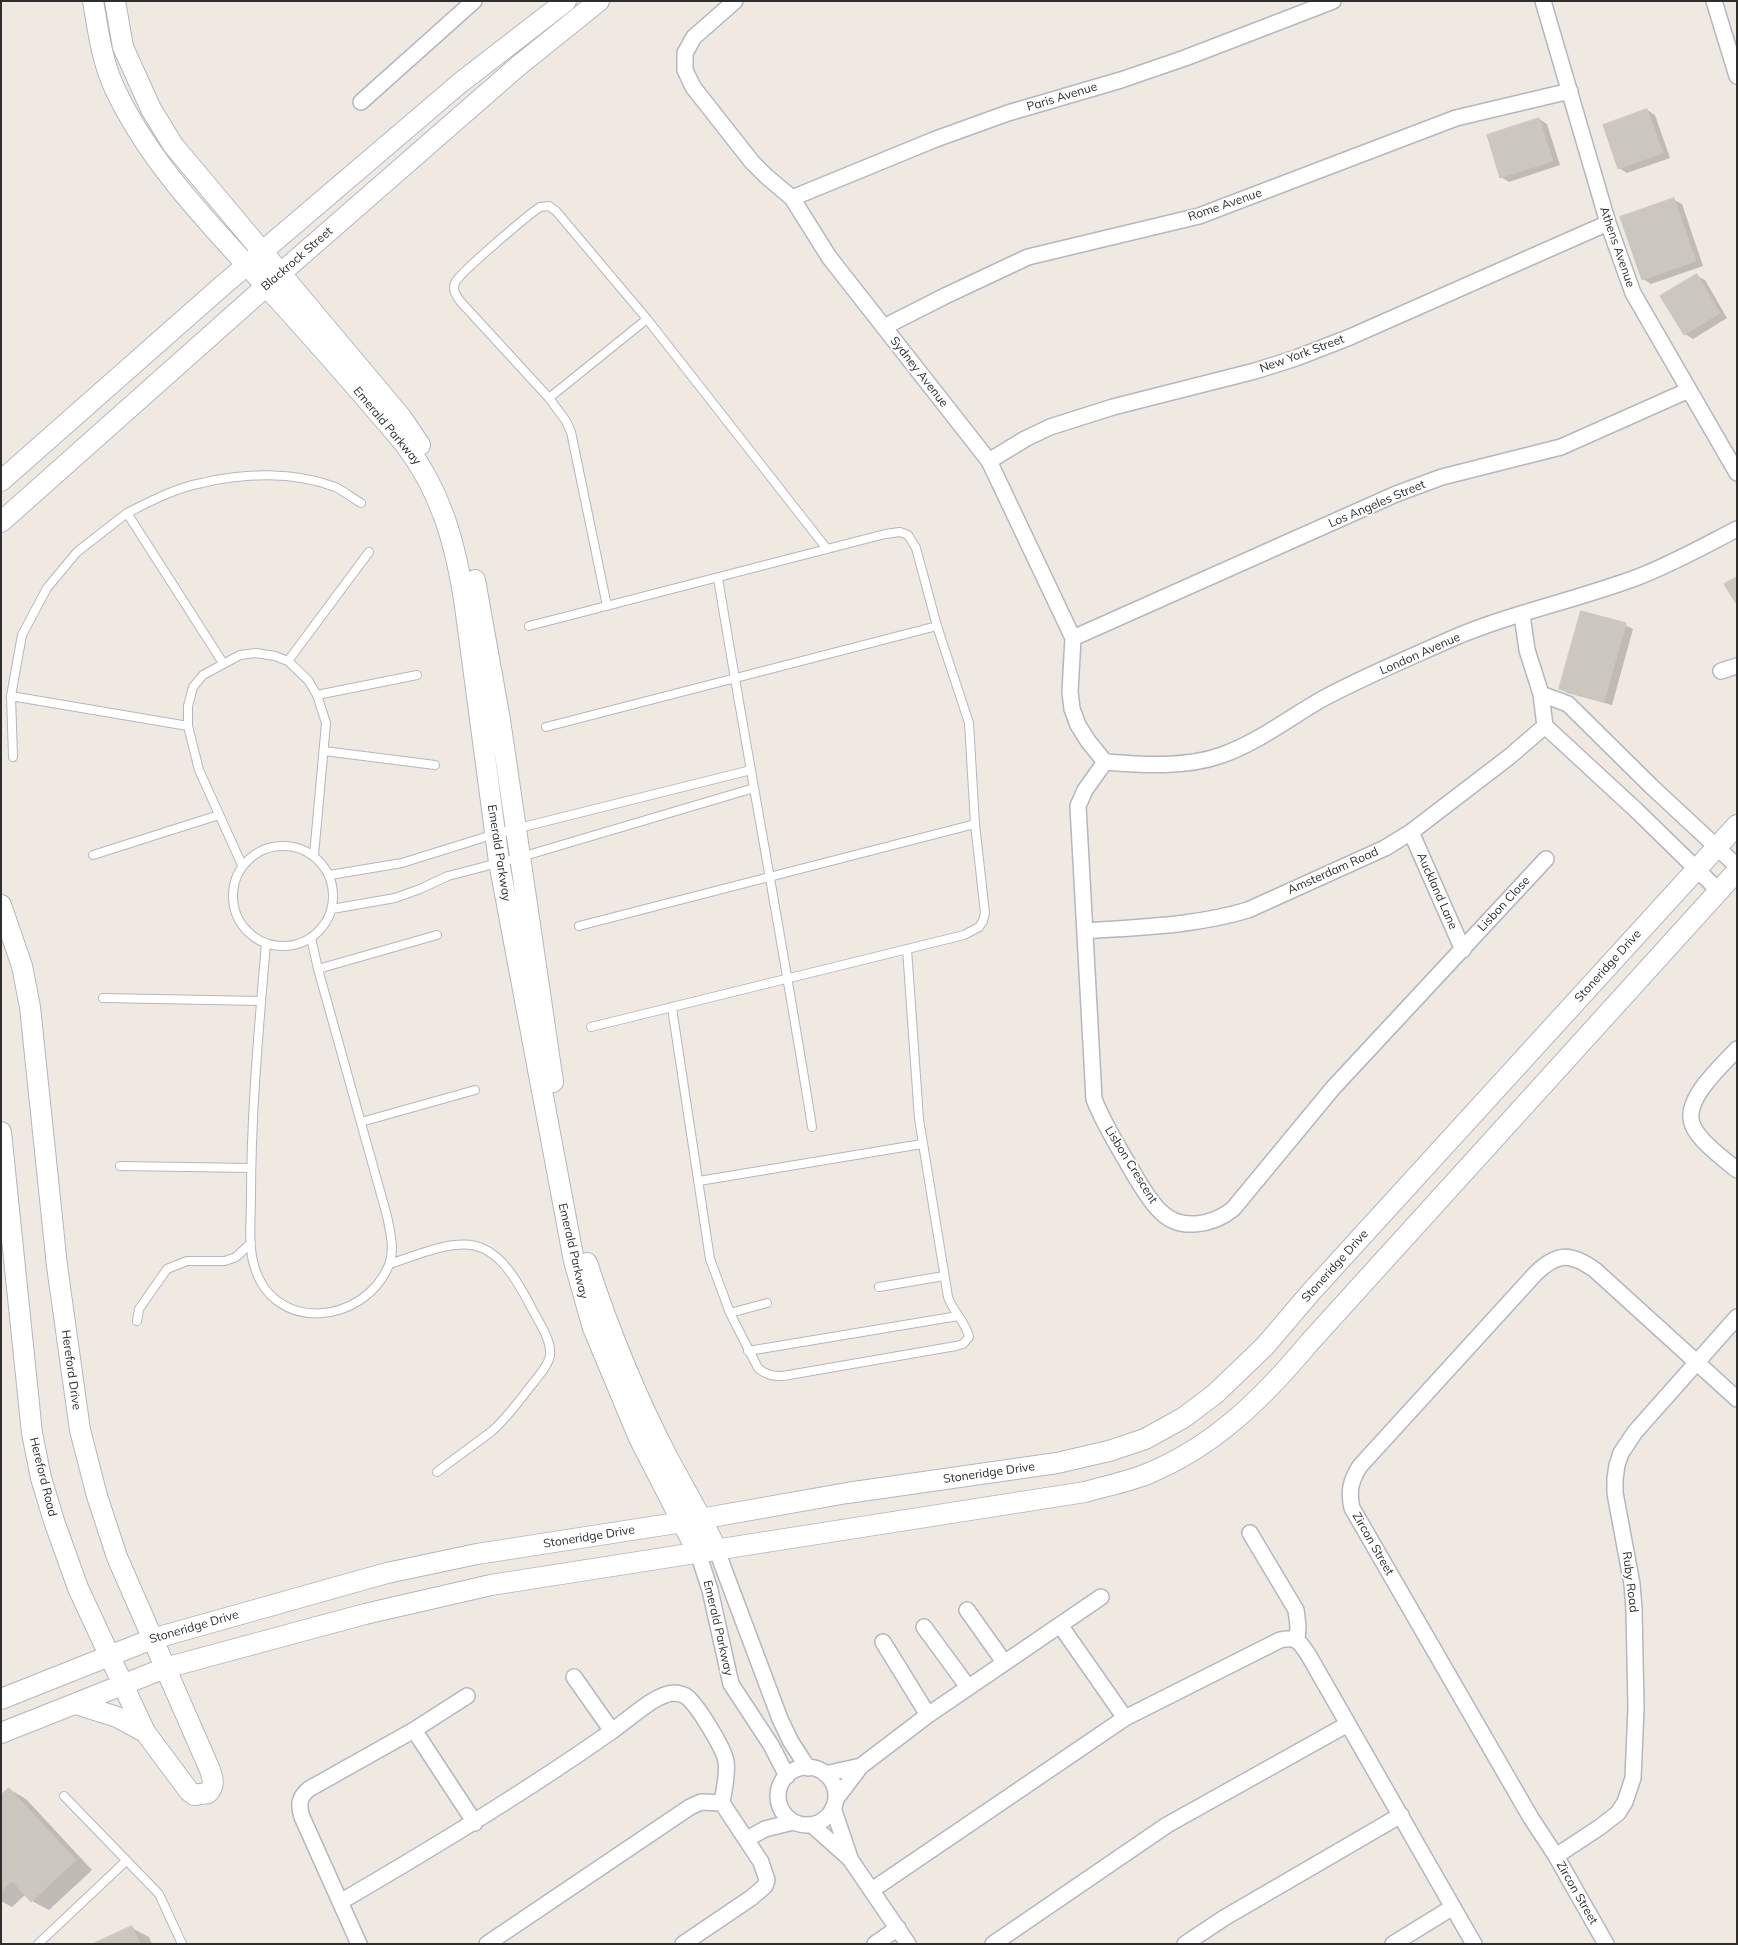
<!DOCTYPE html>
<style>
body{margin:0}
#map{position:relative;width:1738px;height:1945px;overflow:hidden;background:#efe9e1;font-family:Mulish,sans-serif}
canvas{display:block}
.frame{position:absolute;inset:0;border:2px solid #2e2e2e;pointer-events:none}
</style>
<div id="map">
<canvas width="1738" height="1945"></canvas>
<div class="frame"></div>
</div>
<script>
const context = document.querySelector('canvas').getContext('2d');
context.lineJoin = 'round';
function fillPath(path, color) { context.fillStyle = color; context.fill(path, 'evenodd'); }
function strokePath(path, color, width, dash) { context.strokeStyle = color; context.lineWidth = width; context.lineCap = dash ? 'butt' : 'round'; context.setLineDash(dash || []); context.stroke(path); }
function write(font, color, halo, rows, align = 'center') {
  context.font = font + ' Mulish,sans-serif'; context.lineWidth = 4; context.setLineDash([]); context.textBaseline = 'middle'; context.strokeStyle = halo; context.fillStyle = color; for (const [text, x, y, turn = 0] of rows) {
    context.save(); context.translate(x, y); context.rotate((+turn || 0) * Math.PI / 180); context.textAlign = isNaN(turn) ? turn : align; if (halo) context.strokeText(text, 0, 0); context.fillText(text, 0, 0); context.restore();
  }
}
fillPath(new Path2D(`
 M1647,110l8,5 15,43 -43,15 -8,-5z
 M1539,119l8,5 13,41 -51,17 -8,-5z
 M1674,200l8,4 21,62 -52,18 -8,-5z
 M1697,276l8,4 22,38 -34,21 -8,-5z
 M1625,625l8,4 -21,76 -44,-12 -8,-4z
 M9,1789l17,10 66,71 -43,40 -17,-9 -6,-7 -14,13 -11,-6v-104z
 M132,1928l17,9 3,7h-55z`), '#0003');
const building = new Path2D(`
 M1647,109l16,44 -45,16 -15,-44z
 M1539,118l14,43 -53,17 -13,-43z
 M1674,198l22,63 -54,19 -22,-63z
 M1697,274l23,39 -36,22 -24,-39z
 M1737,577v28l-13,-21z
 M1581,611l45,12 -22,79 -45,-13z
 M9,1788l67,72 -45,42 -19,-21 -11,10v-96z
 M132,1926l8,18h-45v-1z`);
fillPath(building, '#cbc7bf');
strokePath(building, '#cbc5ba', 1);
const lane = new Path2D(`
 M549,398l98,-79
 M127,513c24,-12 48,-25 75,-30 41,-10 92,-12 133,4 9,4 17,11 26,16
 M718,578c30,183 65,365 94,549
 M607,606l-36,-174 -5,-11 -17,-23 -89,-97c-4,-6 -8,-11 -5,-18 4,-10 73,-68 85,-76l9,-1 7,5 91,108 180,230
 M529,626l356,-92 15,-2 8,3 8,13 21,78 32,97 6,101 10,89 -2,8 -4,6 -15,8 -373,92
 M288,661l81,-109
 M317,695l100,-20
 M11,696l11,-61 25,-47 30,-36 50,-39 96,150
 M546,727l391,-101
 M324,751l111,14
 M13,757l-2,-61 177,30
 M233 896a50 50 0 1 1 100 0a50 50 0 1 1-100 0Z
 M93,855l126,-40
 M242,865l-43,-95 -11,-44v-20l5,-19 10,-12 37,-20 16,-2 19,3 13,5 20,19 9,15 9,28 -12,132
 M330,875l72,-12 93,-29 256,-64
 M332,909l63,-11 25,-9 28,-13 73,-19 233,-69
 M579,926l396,-102
 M266,943c-7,84 -15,169 -15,254 0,21 -3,47 3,68 19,69 110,60 135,0 6,-15 1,-34 -2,-49l-69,-247 -7,-31
 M318,969l119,-34
 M103,998l158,3
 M672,1008l38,251 20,54 28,55c8,7 15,8 25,8l173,-30 7,-2 6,-7c-3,-15 -16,-25 -21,-40l-29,-178 -12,-170
 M361,1122l114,-32
 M120,1166l131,2
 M699,1181l223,-37
 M390,1264c76,-27 100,-37 141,43 7,14 21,33 19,49 -2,10 -10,18 -16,26 -13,16 -26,35 -42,49 -18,14 -37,27 -55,41
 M879,1287l65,-11
 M730,1313l37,-10
 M137,1321l2,-12 28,-40 20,-8h38l11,-4 15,-14
 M748,1351l210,-35
 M64,1796l95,98 23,50
 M38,1944l88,-83`);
const street = new Path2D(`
 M735,1l-41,36 -9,16v17l8,17 59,75 14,14 26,22 37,59 160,204 84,177 -3,54 2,17 6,16 10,16 17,21
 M1543,1l65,222 25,70 104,180
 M1714,1l23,75
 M361,102l113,-101
 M792,198l144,-59 72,-26 113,-33 64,-22 148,-57
 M884,327l61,-31 83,-39 171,-41 257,-98 114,-27
 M989,461l36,-22 25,-12 63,-20 142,-36 41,-13 54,-21 258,-114
 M1522,615l5,35 14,44 4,32 91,84 83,81
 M1073,638l323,-144 46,-17 119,-30 128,-57
 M1721,671l16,-5
 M1541,694l27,10 83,82 86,80
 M1105,762l-20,28 -7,16 16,293c8,21 19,39 30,58 8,14 24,43 36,54 20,21 53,14 73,-2l100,-121 213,-229
 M1105,762c38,3 81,6 117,-7 37,-13 68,-38 102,-57 41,-22 85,-40 127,-59 60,-26 126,-39 187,-62 34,-13 66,-31 99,-48
 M1411,832l52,118
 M1085,931c54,-4 110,-5 163,-21l137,-62 26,-16 98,-75 36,-31
 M1737,1049c-16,18 -56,52 -44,77 7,16 31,33 44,44
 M1250,1533l46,77 2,16 -1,14
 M717,1551l63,168 11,23 17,26
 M698,1553l12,37 21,94 40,61 16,31
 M967,1610l37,52
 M1060,1625l65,93
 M924,1627l44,60
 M883,1642l45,73
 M574,1677l38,54
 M414,1730l61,93
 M778 1796a29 29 0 1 1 58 0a29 29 0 1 1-58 0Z
 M825,1774l36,-8
 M836,1799l25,-33 67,-51 173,-118
 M833,1808l17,50
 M812,1825l38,34 58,85
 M747,1839l18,-10 28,-7
 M1556,1856l44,-29 18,-14 7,-11 8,-24 3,-70 -2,-99 -2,-25 -17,-91v-14l2,-14 4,-12 14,-21 102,-115
 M872,1890l253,-172 155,-78c17,-4 20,2 29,16l165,288
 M340,1902c93,-54 184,-109 272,-171 15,-10 43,-37 61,-38 5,0 10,1 14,4 11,9 36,50 39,64 2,14 -2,28 -4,42
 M359,1944l-57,-127c-4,-12 -3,-20 7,-28l105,-59 53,-34
 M487,1944l203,-137 11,-5 21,1 39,59 6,18 -2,6 -14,12 -68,46
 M875,1944l23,-16
 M993,1944l174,-119 181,-101
 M1185,1944l39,-26 177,-103
 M1393,1944l60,-37
 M1606,1944l-50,-88 -25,-38 -179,-310c-4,-17 -1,-28 8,-42l176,-193c22,-21 35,-20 59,-3l142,129`);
const secondary = new Path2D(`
 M93,1c5,29 9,61 22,88 35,75 94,134 149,195 48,52 94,105 140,159 38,49 52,103 61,163l34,256 75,399 19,67 46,110 59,115
 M115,1l8,46 28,62 22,36 228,272 19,28
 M1,481l221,-195 238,-203 106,-82
 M1,522l280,-249 236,-206 82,-66
 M475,580l25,140 53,362
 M1,905l21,61 8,41 27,259 23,164 17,66 20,61 93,213c3,9 5,15 -2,23l-14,2 -5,-4 -44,-59 -67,-144 -24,-67 -13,-43 -9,-45 -31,-301
 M587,1263c22,67 49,134 82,197 16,30 34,59 48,91
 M1,1699l151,-60 235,-66 90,-19 206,-32 164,-29 210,-30 52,-12 36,-12 38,-21 32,-24 50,-48 46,-54 426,-467
 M76,1704l41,13 28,15
 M1,1733l164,-65 200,-54 126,-29 594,-93c20,-6 43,-10 62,-18 68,-28 116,-76 162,-131l428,-472`);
strokePath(lane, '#b4b7c1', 10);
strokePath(street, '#b4b7c1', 18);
strokePath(secondary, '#b4b7c1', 22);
strokePath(lane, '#fff', 8);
strokePath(street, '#fff', 15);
strokePath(secondary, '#fff', 20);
write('12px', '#2e2e2e', '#fff', [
 ["Paris Avenue",1062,97,-17],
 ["Rome Avenue",1225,205,-19],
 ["Athens Avenue",1617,247,71],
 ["Blackrock Street",297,259,-41],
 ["New York Street",1302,354,-20],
 ["Sydney Avenue",919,372,52],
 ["Emerald Parkway",387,426,50],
 ["Los Angeles Street",1377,504,-23],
 ["London Avenue",1420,654,-24],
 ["Emerald Parkway",499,853,81],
 ["Amsterdam Road",1333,871,-24],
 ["Auckland Lane",1437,891,66],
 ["Lisbon Close",1504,904,-47],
 ["Stoneridge Drive",1608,966,-48],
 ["Lisbon Crescent",1131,1165,58],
 ["Emerald Parkway",573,1251,77],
 ["Stoneridge Drive",1335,1266,-48],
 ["Hereford Drive",71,1370,82],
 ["Stoneridge Drive",989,1473,-8],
 ["Hereford Road",43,1477,76],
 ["Stoneridge Drive",589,1537,-9],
 ["Zircon Street",1373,1544,60],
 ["Ruby Road",1630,1582,83],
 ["Stoneridge Drive",194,1627,-16],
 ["Emerald Parkway",718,1628,77],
 ["Zircon Street",1577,1893,60]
]);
</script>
